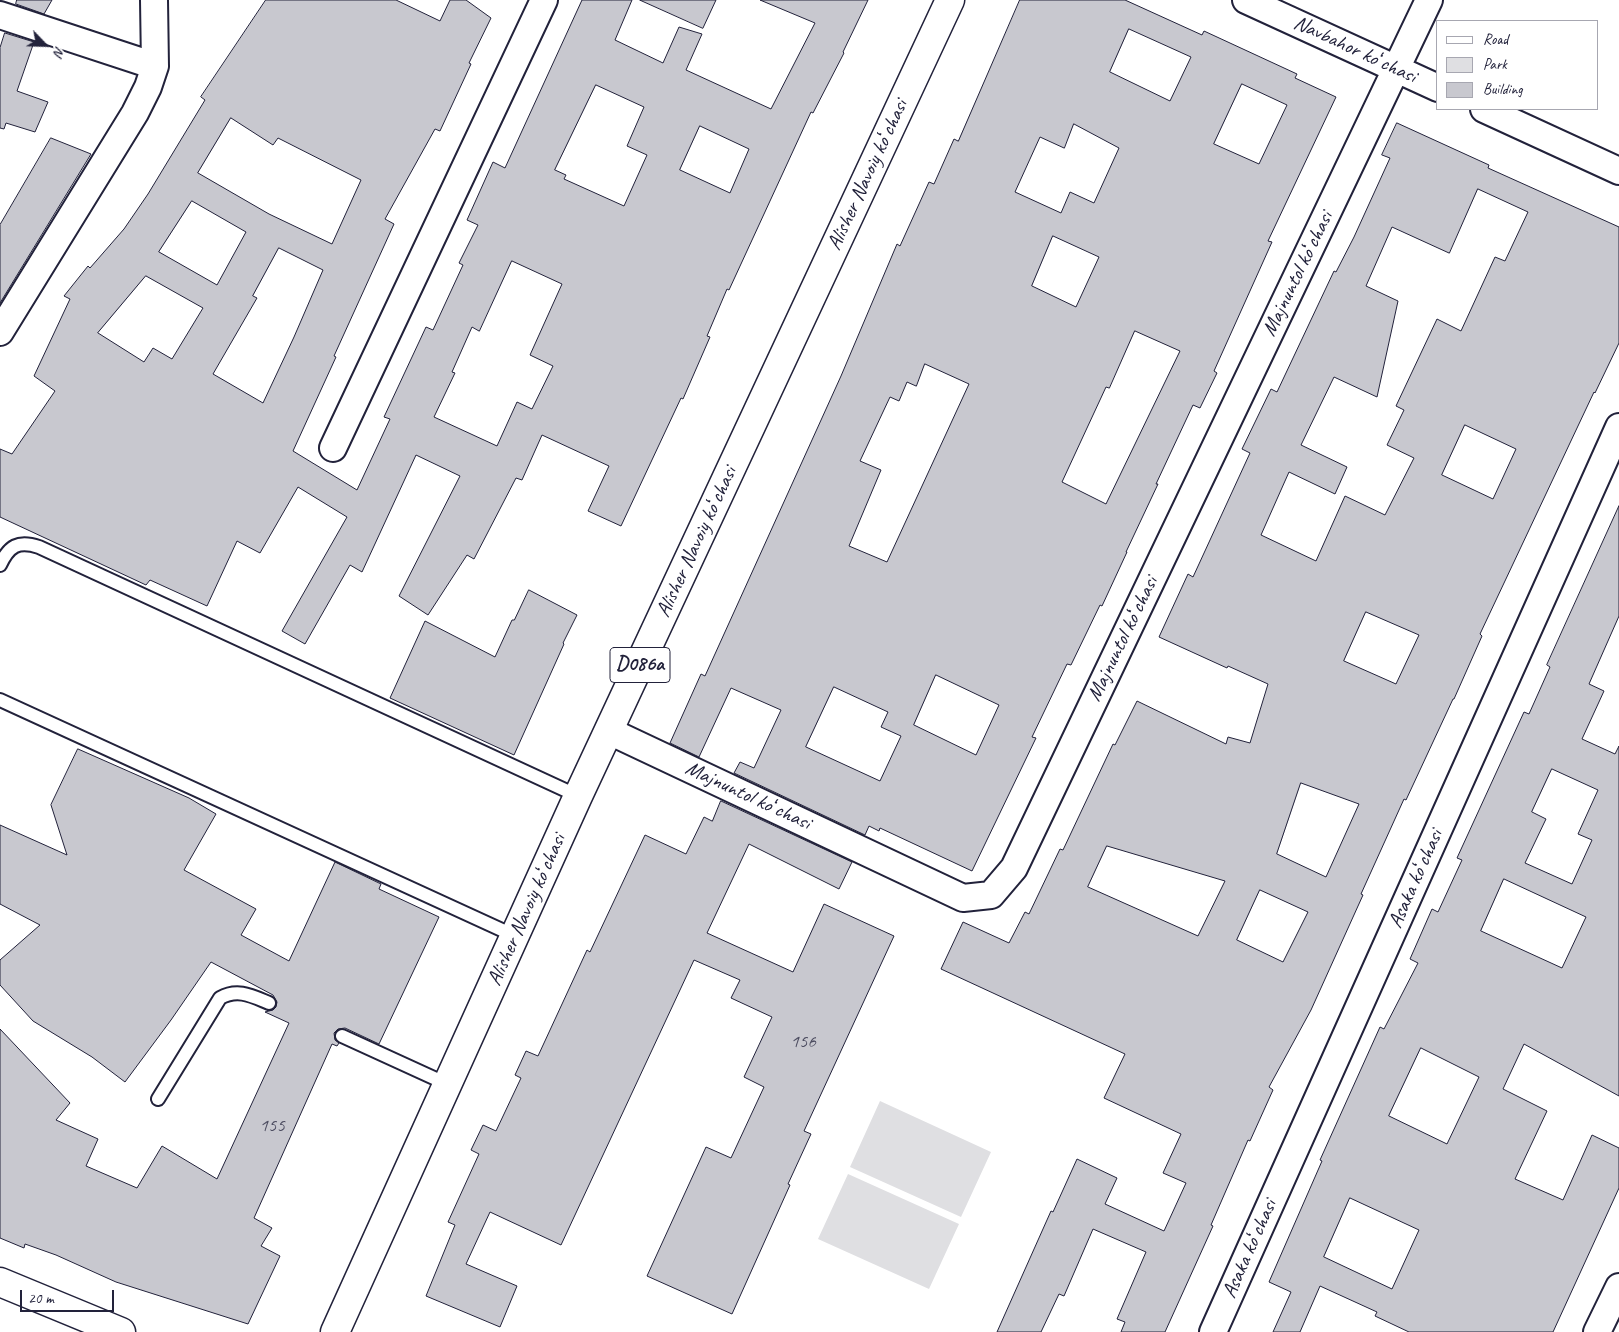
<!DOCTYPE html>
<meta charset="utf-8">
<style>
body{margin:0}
#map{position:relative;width:1619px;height:1332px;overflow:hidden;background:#fff;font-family:Caveat,sans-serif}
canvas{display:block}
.legend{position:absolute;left:1436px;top:20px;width:162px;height:90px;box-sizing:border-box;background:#fff;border:1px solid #a7a7b1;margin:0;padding:6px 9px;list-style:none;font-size:15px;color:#22223b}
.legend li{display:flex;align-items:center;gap:10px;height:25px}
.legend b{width:25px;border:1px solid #a7a7b1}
.north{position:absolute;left:20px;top:20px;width:50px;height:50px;-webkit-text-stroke:4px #fff;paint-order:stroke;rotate:114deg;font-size:14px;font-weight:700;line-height:20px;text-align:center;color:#22223b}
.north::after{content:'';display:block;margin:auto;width:18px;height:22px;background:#22223b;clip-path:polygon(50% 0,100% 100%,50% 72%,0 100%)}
.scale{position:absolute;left:20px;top:1290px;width:94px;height:22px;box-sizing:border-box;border:2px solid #22223b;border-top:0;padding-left:6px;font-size:15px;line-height:18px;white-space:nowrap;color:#22223b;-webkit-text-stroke:4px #fff;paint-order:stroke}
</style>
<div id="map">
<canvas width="1619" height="1332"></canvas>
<ul class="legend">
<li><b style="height:6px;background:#fff"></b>Road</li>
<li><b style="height:14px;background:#dfdfe2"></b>Park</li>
<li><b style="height:14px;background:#c8c8cf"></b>Building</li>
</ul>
<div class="north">N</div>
<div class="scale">20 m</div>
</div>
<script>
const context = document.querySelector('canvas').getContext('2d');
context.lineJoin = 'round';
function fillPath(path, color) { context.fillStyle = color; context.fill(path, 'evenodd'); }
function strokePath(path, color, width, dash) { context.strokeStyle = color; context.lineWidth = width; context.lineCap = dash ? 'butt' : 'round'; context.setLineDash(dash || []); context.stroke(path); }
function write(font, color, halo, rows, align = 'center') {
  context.font = font + ' Caveat,sans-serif'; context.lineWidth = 4; context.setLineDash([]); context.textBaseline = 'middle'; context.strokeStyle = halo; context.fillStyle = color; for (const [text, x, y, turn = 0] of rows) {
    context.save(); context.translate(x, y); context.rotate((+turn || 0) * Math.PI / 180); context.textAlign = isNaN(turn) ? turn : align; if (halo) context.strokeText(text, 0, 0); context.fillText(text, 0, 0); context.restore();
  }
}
fillPath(new Path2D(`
 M880,1101l111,51 -30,65 -111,-50z
 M848,1174l111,50 -30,65 -111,-50z`), '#dfdfe2');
const building = new Path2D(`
 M17,0h35l-8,14 -28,-10z
 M266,0h130l44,21 10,-21h16l25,18 -22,45 2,1 -31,67 -5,-2 -50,90 9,5 -60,132 2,1 -43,94 64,39 33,-71 -6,-2 42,-90 7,3 30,-65 -4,-2 19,-38 -11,-5 26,-58 12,6 77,-168h50l-17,40 48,23 16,-36 23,7 -16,36 85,39 44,-86 -55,-23h108l-25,52 1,1 -31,60 -2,-1 -82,178 -2,-1 -20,47 3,1 -27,62 -2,-1 -60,128 -33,-15 21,-45 -67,-31 -20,45 -6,-2 -42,81 -7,-4 -39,60 -29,-19 61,-120 -44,-21 -54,117 -12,-7 -45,79 -23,-13 65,-114 -49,-30 -38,66 -23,-12 -30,65 -57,-26 -4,5 -146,-68v-68l12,5 43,-63 -21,-15 36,-77 -6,-3 24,-30 2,2 34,-39 24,-35 57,-94 -4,-3zM596,85l48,22 -17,39 20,9 -23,51 -60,-27 2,-4 -11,-5zM231,118l42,27 5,-7 83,42 -29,64 -63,-30 -71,-41zM700,126l49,23 -19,44 -50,-23zM192,201l54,31 -29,53 -58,-33zM279,248l44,22 -29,67 -31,66 -50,-29 44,-76 -4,-2zM512,261l50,23 -32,71 23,11 -21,43 -15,-7 -20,44 -63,-29 21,-44 -3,-1 20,-45 7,4zM146,276l57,32 -31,51 -19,-11 -9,14 -46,-29z
 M640,0h76l-13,28z
 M1020,0h105l77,35 2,-4 93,43 -2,4 41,19 -68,144 4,1 -58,129 3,2 -17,35 -7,-3 -37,79h2l-32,68h1l-25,54 -2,-1 -29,60 -4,-1 -35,73 4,1 -64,133 -92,-43 -1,3 -10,-5 -4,9 -131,-62 6,-11 14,6 27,-58 -50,-22 -32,69 -29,-14 31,-69 4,2 136,-300 56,-132 3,2 29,-64 5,2 20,-45 4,2zM1129,29l62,28 -21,44 -60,-29zM1242,84l45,21 -28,59 -45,-20zM1074,124l45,24 -25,55 -24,-11 -9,21 -46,-21 25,-55 24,11zM1053,236l46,21 -23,50 -44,-21zM1135,331l45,20 -74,153 -44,-22 44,-95 3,1zM925,364l44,20 -82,178 -38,-16 32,-76 -21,-9 30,-64 9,4 8,-19 9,4zM936,675l63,30 -23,50 -62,-30zM834,687l54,25 -7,15 20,9 -21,45 -74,-34z
 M5,33l29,9 -17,49 31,11 -13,30 -29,-9 -2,6 -4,-1v-80z
 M1397,123l92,42 -1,3 131,59v116l-24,50 -1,-1 -114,242 2,2 -28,63h-1l-47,101 -2,-1 -43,95 2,1 -52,115 -42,77 4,3 -23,51 -2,-1 -37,85 2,1 -48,106h-44l4,-10 -8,-3 29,-67 -53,-23 -29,67 -5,-2 -18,38h-44l54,-121 2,1 24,-53 40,19 -12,26 59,27 22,-48 -23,-10 18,-39 -77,-36 21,-44 -184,-85 22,-47 46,21 16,-31 4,2 31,-65 3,1 50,-106 2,1 22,-44 89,43 2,-7 22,6 18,-59 -40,-18 -1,2 -68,-31 29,-63 5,3 57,-124 -8,-4 29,-60 6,3 57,-121 2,1 18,-35 36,-79 -8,-3zM1478,189l50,23 -23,49 -10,-4 -34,74 -24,-12 -41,87 8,4 -17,35 27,13 -29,57 -40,-19 -29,65 -55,-26 28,-63 46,22 12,-27 -46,-22 33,-68 43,20 21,-96 -32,-15 26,-59 57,26zM1465,425l51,24 -23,50 -51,-24zM1366,612l53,23 -23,49 -52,-23zM1301,783l58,21 -33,73 -49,-23zM1107,846l118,35 -27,55 -110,-49zM1260,890l48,22 -25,50 -46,-22z
 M51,138l40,16 -91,149v-78z
 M1619,506v110l-30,68 15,7 -22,48 33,15 4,-8v350l-95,-52 -21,45 44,22 -32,68 48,21 29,-65 27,13v40l-66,144h-144l-34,-16 2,-4 -57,-26 -20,46h-27l18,-40 -22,-10 53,-121 -2,-1 60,-133 4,2 34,-66 -8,-4 22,-50 6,3 24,-52 -5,-2 67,-146 5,2 21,-47 -3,-2zM1552,769l46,21 -20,44 14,6 -20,44 -47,-21 21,-44 -14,-7zM1504,879l82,38 -24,51 -81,-37zM1421,1048l58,29 -32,67 -58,-28zM1350,1198l69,32 -27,59 -68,-32z
 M529,590l48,25 -14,28 1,1 -50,111 -124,-57 35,-77 70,36 17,-37h2z
 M78,749l111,49 27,16 -32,56 72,39 -15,26 48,26 46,-99 46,22 -2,5 60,28 -60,127 -34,-16 -7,1 -4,4 1,7 4,3 -2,3 -5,-2 -78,174 18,10 -11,18 19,10 -32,68 -132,-42 -60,-27 -31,-11 -1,4 -24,-10v-209l70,74 -14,17 42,19 -12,27 51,22 25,-42 55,33 72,-156 -24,-11 8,-2 3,-3 1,-5 -4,-7 -62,-33 -40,58 -46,62 -33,-25 -59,-36 -33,-36v-25l40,-35 -40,-21v-79l67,30 -16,-50z
 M721,801l131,61 -13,27 -90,-45 -42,89 86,39 31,-68 70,32 -90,195 7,3 -23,50 2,1 -58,129 -85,-38 59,-129 25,11 33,-71 -20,-10 28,-60 -41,-19 9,-18 -46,-20 -133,285 -71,-33 -24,52 51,22 -17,41 -74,-31 29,-71 -7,-3 31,-68 -8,-4 12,-25 13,6 25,-53 -6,-3 11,-24 12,5 49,-106 3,2 55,-117 41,19 18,-37 8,4z`);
fillPath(building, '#c8c8cf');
strokePath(building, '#22223b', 1);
const lane = new Path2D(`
 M0,565c9,-19 18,-25 39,-18l539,249
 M0,700l515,236
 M342,1036l105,48
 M158,1099l62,-101c18,-10 32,-2 49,5`);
const street = new Path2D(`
 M1246,0l192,88
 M0,15l155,51
 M1484,109l135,62
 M0,332l135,-219 13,-26 7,-21 -1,-66
 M333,448l211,-448
 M609,731l354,167 28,-3 23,-27 415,-868
 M1213,1332l406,-905
 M1597,1332l22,-45`);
const secondary = new Path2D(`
 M0,1282l121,50`);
const primary = new Path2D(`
 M335,1332l243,-536 372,-796`);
strokePath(lane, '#22223b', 16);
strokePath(street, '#22223b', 30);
strokePath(secondary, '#22223b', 31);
strokePath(primary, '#22223b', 31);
strokePath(lane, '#fff', 12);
strokePath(street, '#fff', 26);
strokePath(secondary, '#fff', 28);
strokePath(primary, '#fff', 28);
write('19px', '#4c4c60', null, [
 ["156",803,1042],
 ["155",272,1126]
]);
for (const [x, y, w] of [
 [640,665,60]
]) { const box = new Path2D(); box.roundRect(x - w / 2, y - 17.5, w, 35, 4); context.fillStyle = '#fff'; context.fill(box); strokePath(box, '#22223b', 1); }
write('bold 20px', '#22223b', null, [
 ["D086a",640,665]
]);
write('21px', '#22223b', '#fff', [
 ["Navbahor koʻchasi",1355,50,25],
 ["Alisher Navoiy koʻchasi",868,175,-65],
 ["Majnuntol koʻchasi",1298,274,-64],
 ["Alisher Navoiy koʻchasi",697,542,-65],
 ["Majnuntol koʻchasi",1123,639,-64],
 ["Majnuntol koʻchasi",748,796,25],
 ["Asaka koʻchasi",1416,879,-66],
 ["Alisher Navoiy koʻchasi",527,910,-66],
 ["Asaka koʻchasi",1250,1249,-66]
]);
</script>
